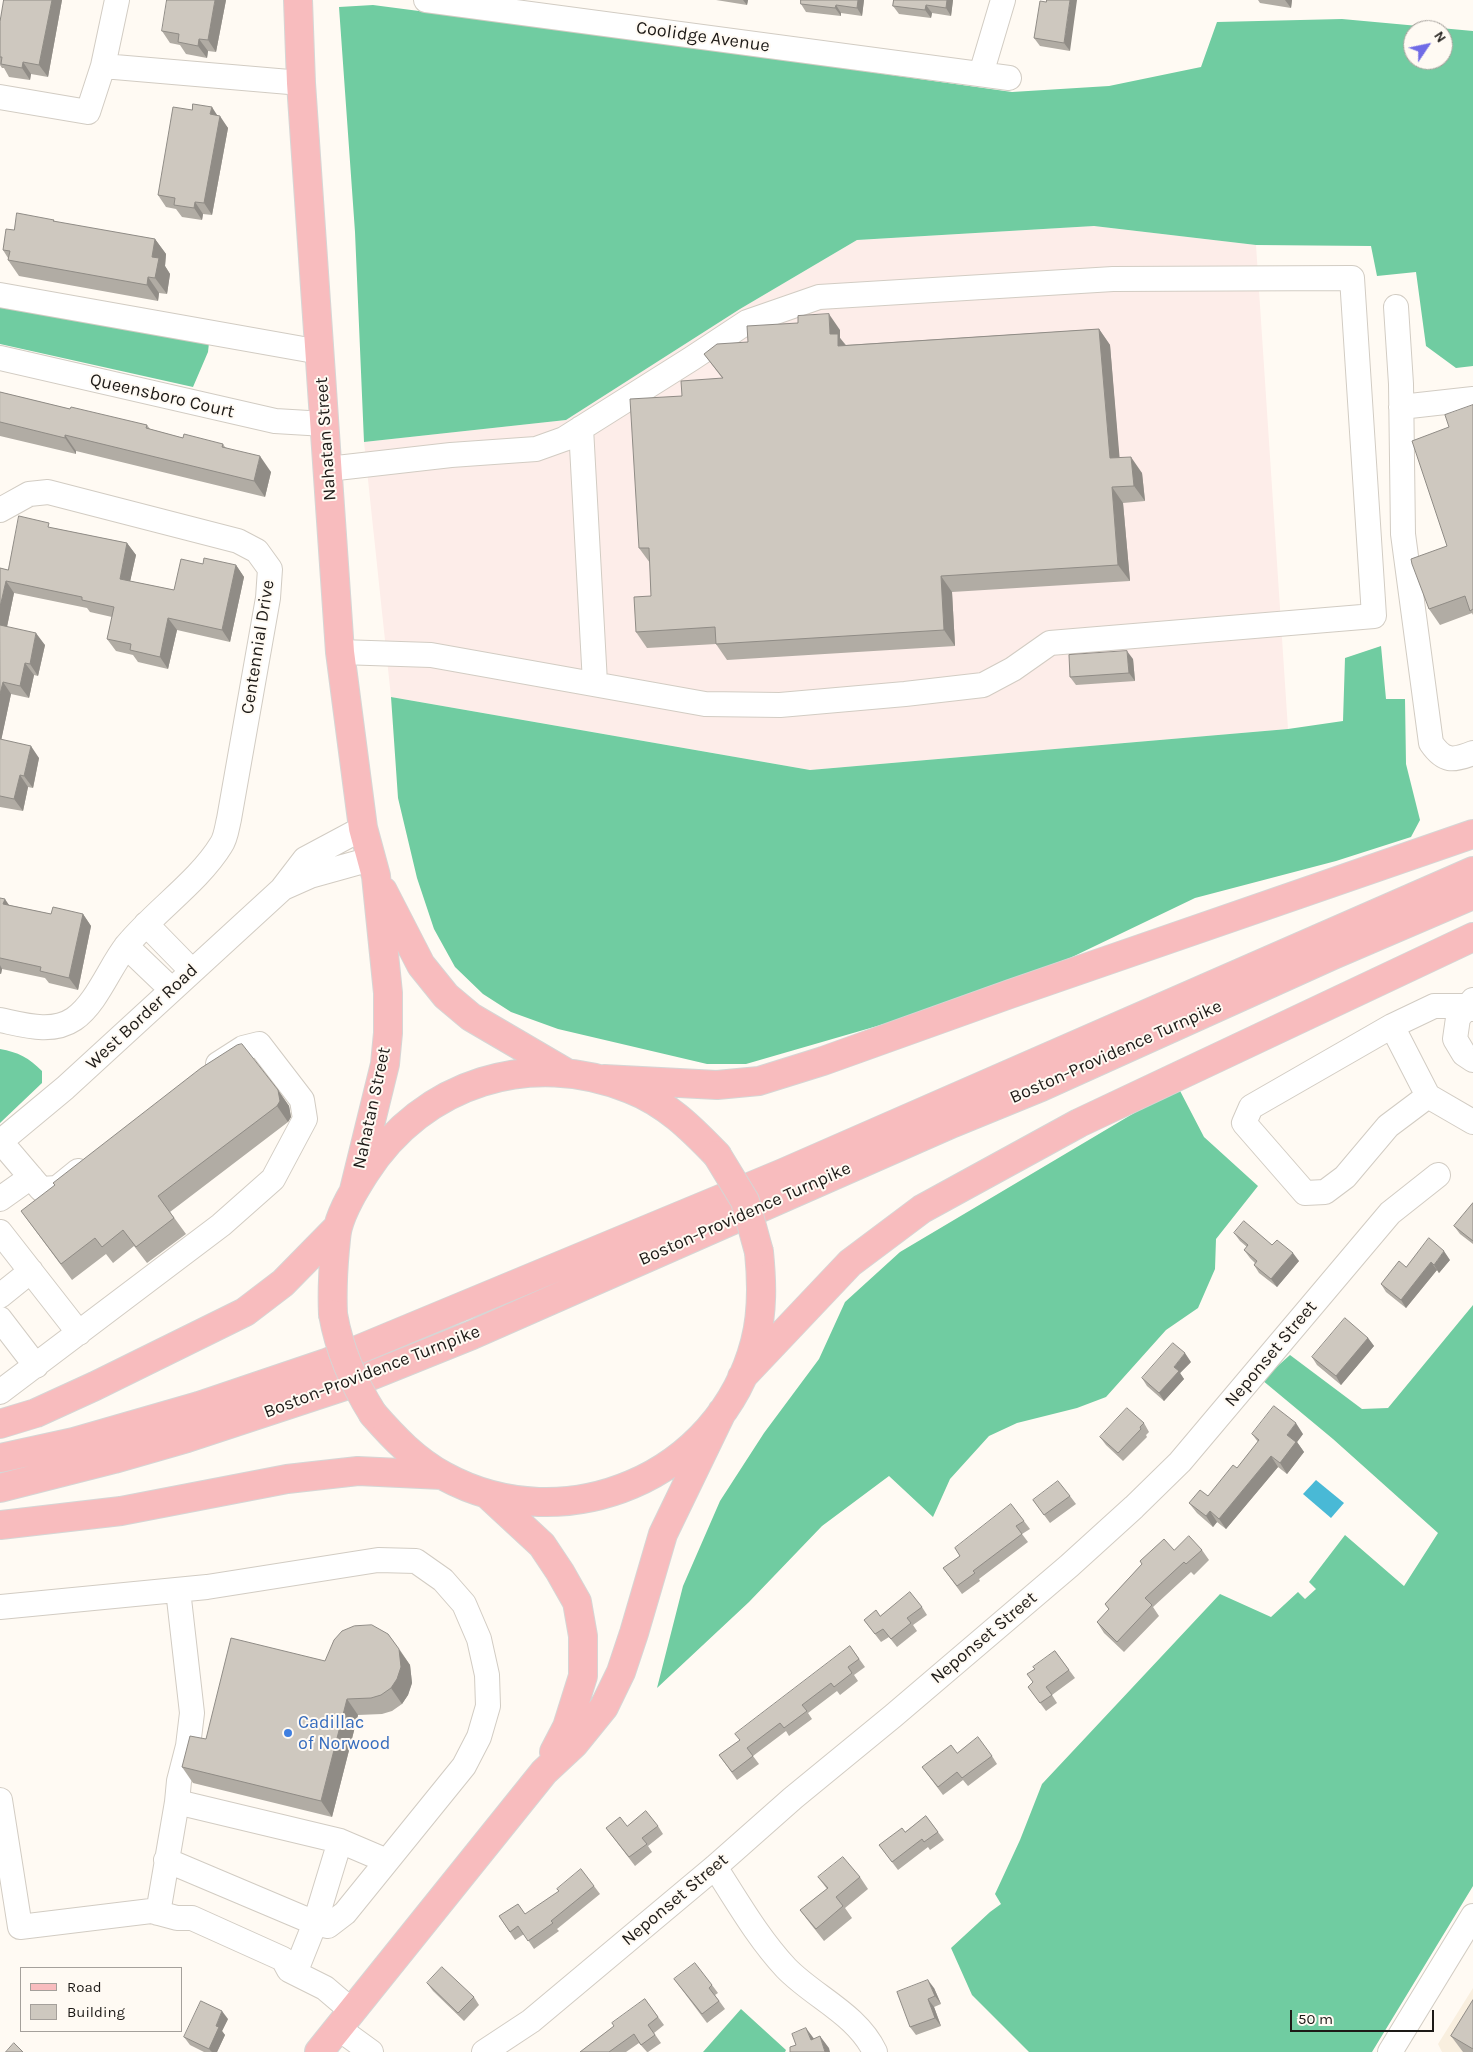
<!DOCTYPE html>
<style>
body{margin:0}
#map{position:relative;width:1473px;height:2052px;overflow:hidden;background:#fffaf3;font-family:Karla,sans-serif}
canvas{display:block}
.legend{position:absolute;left:20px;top:1967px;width:162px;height:65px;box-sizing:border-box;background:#fffaf3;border:1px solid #a5a09b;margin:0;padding:6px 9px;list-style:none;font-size:15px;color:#1d1a17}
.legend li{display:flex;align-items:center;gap:10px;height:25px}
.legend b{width:25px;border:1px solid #a5a09b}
.north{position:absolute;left:1403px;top:20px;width:50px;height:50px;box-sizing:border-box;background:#fffaf3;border:1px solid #a5a09b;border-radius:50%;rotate:56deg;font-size:14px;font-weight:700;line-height:20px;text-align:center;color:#1d1a17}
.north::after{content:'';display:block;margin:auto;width:18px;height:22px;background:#706be6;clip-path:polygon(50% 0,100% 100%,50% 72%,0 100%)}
.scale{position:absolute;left:1290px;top:2010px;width:144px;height:22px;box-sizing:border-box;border:2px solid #1d1a17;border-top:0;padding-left:6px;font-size:15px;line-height:18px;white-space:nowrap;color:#1d1a17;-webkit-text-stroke:4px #fffaf3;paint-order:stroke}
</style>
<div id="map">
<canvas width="1473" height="2052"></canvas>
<ul class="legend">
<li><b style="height:6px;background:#f8bcbe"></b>Road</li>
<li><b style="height:14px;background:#cec8bf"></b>Building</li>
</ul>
<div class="north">N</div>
<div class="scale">50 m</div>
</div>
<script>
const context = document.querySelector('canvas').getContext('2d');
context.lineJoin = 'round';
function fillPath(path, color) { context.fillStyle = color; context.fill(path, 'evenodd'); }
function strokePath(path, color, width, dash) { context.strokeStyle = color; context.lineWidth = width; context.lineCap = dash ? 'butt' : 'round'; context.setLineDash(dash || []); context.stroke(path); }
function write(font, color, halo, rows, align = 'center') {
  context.font = font + ' Karla,sans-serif'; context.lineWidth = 4; context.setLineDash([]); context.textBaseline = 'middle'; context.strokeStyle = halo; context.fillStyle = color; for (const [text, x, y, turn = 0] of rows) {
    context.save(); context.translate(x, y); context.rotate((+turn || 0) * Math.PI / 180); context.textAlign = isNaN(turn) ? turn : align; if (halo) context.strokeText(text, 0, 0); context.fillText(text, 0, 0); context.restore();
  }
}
fillPath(new Path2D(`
 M1473,1988v64h-31l-4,-8z`), '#f9efdf');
fillPath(new Path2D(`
 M1094,226l162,19 32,484 -478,41 -419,-73 -27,-255 202,-22 174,-111 117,-69z`), '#fdede9');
fillPath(new Path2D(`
 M373,5l283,37 356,50 97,-6 92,-19 16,-45 125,-3 131,12v335l-17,2 -30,-22 -10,-74 -39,4 -6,-30 -115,-1 -162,-19 -237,14 -117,69 -174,111 -202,22 -9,-210 -16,-225zM1413,30h30v30h-30z
 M0,307l209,36 -1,9 -15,35 -193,-43z
 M1381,646l5,53h19l1,65 14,56 -9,17 -75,24 -141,37 -125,60 -172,62 -152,44h-39l-149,-35 -47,-17 -28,-18 -28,-27 -21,-38 -17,-51 -19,-80 -7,-101 419,73 478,-41 55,-8 2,-63z
 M0,1049c18,3 29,9 42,22v12l-42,40z
 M1178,1087l26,50 54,49 -42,53 -1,30 -17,39 -32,22 -60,67 -29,11 -60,15 -28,13 -39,43 -17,38 -44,-41 -67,50 -73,76 -92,86 26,-102 37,-85 44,-68 55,-74 26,-57 55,-50z
 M1473,1305v581l-101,166h-343l-57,-57 -21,-47 39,-36 11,-8 -6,-10 25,-54 22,-56 178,-190 51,23 27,-25 7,7 11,-10 -7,-7 36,-47 59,51 34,-53 -105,-94 -71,-59 28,-25 72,54 26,-1z
 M741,2009l45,41 -1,2h-82z`), '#70cca1');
fillPath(new Path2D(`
 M1316,1480l28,23 -13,15 -28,-24z`), '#49b9d6');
const minor = new Path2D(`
 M426,0l583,78
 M103,66l14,-66
 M981,74l22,-74
 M0,97l88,15 15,-46 198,17
 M0,295l320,57
 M1396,307l5,77 2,150 28,209c13,19 22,18 42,10
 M0,358l275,63 50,3
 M1401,407l72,-8
 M581,428l14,255
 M328,469l123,-14 85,-6 28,-10 127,-80 56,-37 72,-25 294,-18 239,-1 22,338 -324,27 -37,26 -30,16 -78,9 -125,11 -75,-1 -274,-49 -91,-3
 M0,510l29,-16 19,-2 190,49 19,10 13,18 -2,29 -39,221c-2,8 -3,19 -8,26 -22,36 -66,66 -94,100 -17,21 -30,58 -53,74 -22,15 -50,6 -74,1
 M283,888l27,-12 61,-17
 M146,924l46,47
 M126,946l45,43
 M1473,1000l-15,18 -3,21 9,15 9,6
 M1473,1009l-5,-3h-34l-42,20 36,70 45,26
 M1392,1026l-141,81 -7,16 61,70 20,-1 20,-15 43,-51 40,-30
 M0,1142l65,-54 217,-199 23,-30 58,-31
 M1,1142l40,47 16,-1 21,-17
 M0,1199l31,-22
 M0,1232l79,101
 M0,1296l31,-25
 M0,1319l36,47
 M0,1392l221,-167 52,-46 32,-60 -3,-19 -43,-56 -16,4 -25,16
 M0,1607l207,-20 171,-27 38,1 27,19 21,24 15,35 8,36 1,31 -9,31 -15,29 -119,147 -17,13 -13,-3 -149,-63
 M0,1800l20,127 131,-16 26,7h15l91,41 6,11 36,18 27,23
 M177,1802l163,39 47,20
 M715,1867c22,34 43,71 71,101 28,29 71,46 89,84
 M158,1913l19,-111 2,-21 9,-35 4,-33 -14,-123
 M295,1973l20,-50 25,-82
 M338,2028l33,24
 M484,2052l47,-31 184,-154 78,-69 100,-82 176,-150 65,-59 46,-45 210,-249 48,-38
 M1390,2052l83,-136`);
const major = new Path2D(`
 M298,0l3,83 39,569 23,176 13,48 12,117v40l-3,31 -31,126
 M383,891l38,74 25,31 25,21 94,55
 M604,1079l113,6 42,-4 64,-20 187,-67 463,-160
 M333,1314c-1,-22 0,-43 2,-65 1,-7 1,-15 3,-22 5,-19 17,-38 27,-54 58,-91 166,-124 265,-84 36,14 61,39 87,66
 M742,1377l108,-114 72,-54 157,-86 394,-186
 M373,1414c21,24 42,46 71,62 121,66 276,1 311,-134 8,-30 7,-60 4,-90
 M0,1424l36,-11 59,-27 150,-74 38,-29 55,-56
 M0,1458l74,-16 125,-36 127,-43 457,-190 690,-302
 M0,1488l114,-29 73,-21 161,-53 124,-50 481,-212 88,-36 292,-132 140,-60
 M487,1494l55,51 18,27 17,30 6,34v40l-16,51 -13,25
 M0,1525l121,-14 166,-32 71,-8 84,4
 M319,2052l225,-280 30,-28 30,-37 17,-35 13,-39 29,-99 59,-122`);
strokePath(minor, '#d2ccc3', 26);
strokePath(major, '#d6d6d5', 30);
strokePath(minor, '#fff', 24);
strokePath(major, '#f8bcbe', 28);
const majorBridge = new Path2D(`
 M717,1155l28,46 14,51
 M333,1314c6,34 21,70 40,100`);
strokePath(majorBridge, '#d6d6d5', 30, []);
strokePath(majorBridge, '#f8bcbe', 28);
fillPath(new Path2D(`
 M4,0h58l-14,77 -17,-3 -1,6 -21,-3 -5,-9h-2l-2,-3v-43z
 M226,0l-10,52 -8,-1 -1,7 -21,-4 -6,-9 -10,-2 -8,-12z
 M716,0h32l-1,5z
 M801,0h63l-2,16 -21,-3v3l-35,-4 -5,-8z
 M893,0h60l-2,16 -19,-3 -1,5 -32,-4 -6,-8z
 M1258,0h34l-1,8 -31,-5z
 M1046,2l24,49 -30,-5 -6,-8z
 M217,115l11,13 -16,87 -9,-1 -1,6 -20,-3 -6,-8 -10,-2 -8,-12z
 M54,220l1,2 100,17 11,15 -1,12 5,8 -3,20 -8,-1 -1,8 -139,-25 -11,-16v-2l-5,-8 11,-20z
 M1099,329l11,16 9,113 23,15 3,28 -22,2 7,78 -178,11 3,54 -228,14 -11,-16 -69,4 -11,-16 15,-36 -1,-33 -11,-15 43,-152 40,-18 -18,-24 44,-12 92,-12v8l6,7z
 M0,392l70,17 77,16 3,4 33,9 40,6 2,3 46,25 -6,25 -189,-46v3l-76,-18z
 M1473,405v210l-1,-2 -32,12 -11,-16 18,-63 2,-119z
 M53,528l74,15 9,12 -6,26 44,9 29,-26 33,1 8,12 -14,65 -53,-12 -9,39 -30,-7 -5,-7 -17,-4 -9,-12 5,-22 -22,-5 -3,-4 -73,-15 -7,34 38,18 -7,31 -4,-1 -5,23 -18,-4 -10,46 38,18 -6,30 -5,-1 -5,24 -23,-4v-239l8,2z
 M1133,659l2,22 -59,4 -6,-8z
 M0,898l9,7 42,9h32l8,12 -13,64 -29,-7 -4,-5 -43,-9 -1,5h-1z
 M278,1090l11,16 2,11 -3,5 -118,90 16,22 -39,29 -13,-17 -21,17 -7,-9 -34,26 -51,-69z
 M1473,1203v41l-13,-10 -6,-8z
 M1234,1233l65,28 -22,26 -18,-14 -5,-8 1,-2 -5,-5 -6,-8 3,-3 -7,-6z
 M1450,1260l-11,13 -2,-3 -31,38 -20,-16 -5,-8 25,-17z
 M1368,1338l6,8 -33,39 -24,-20 -5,-8z
 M1191,1362l-11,11 4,6 -20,22 -17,-15 -5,-8z
 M1144,1423l5,9 -3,3 1,2 -24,24 -17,-16 -6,-8z
 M1252,1434h51l-6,8 7,10 -17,22 -9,-7 -52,62 -9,-7 -4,5 -16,-14 -8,-10 19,-7 29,-28 21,-26z
 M1070,1496l6,8 -26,19 -17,-23z
 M1024,1521l6,8 -8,5 6,8 -49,37 1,2 -18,13 -19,-26 17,-12 -5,-8z
 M1174,1550h28l7,10 -15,15 -3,-3 -38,35 6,9 -35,36 -20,-19 -7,-11 12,-12 -4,-6 37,-40 -2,-3z
 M922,1607l5,8 -14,10 4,6 -20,16 -8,-10 -8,5 -17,-22z
 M850,1646l15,21 -11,8 4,6 -18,14 -3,-4 -29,22 4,6 -23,17 -3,-5 -33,25 6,8 -22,16 -18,-25 21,-15z
 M400,1650l10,15 2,18 -4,12 -6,9 -10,7 -10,3 -24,1 -26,102 -139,-34 -11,-16 24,-28 119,-78z
 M1055,1651l20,27 -23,17 5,8 -11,8 -18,-24 5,-5 2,-13z
 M992,1756l5,8 -29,22 -5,-6 -20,15 -21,-28z
 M926,1816l18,24 -14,10 -2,-3 -30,23 -19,-25 26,-13z
 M658,1826l5,8 -15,12 4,6 -17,14 -29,-38z
 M818,1877h42l8,12 -23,19 7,10 -28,23 -15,-19 -9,-12 27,-21z
 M594,1886l6,8 -43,35 2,2 -25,18 -10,-15 -9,6 -16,-24 26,-2z
 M674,1979l38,6 6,8 -3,2 10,14 -18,14z
 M427,1983l47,14 5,8 -15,16 -31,-30z
 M934,1988l7,16 -7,3 7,19 -25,9 -6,-8z
 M645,1999l19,26 -10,8 7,10 -13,9h-1l-8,-9 -13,9h-46l34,-26z
 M1473,2000v52h-10l-12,-16z
 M228,2019l-6,12 3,4 -8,17h-13l-14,-7 -6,-8z`), '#b1aca4');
fillPath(new Path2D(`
 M52,0h10l-14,77 -9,-12z
 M215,0h11l-10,52 -8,-12z
 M743,0h5l-1,5z
 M858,0h6l-2,16 -5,-8z
 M947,0h6l-2,16 -5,-8z
 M1070,0h7l-7,51 -6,-8z
 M1285,0h7l-1,8z
 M836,5l5,8v3l-6,-8z
 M926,5l6,8 -1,5 -6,-8z
 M199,39l9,12 -1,7 -9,-12z
 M23,62l8,12 -1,6 -8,-12z
 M212,107l7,11 1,-2 8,12 -16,87 -8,-12 6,-89z
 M195,202l8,12 -1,6 -8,-12z
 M155,239l11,15 -1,12 5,8 -3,20 -12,-16 -3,-21z
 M148,277l11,16 -1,8 -11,-16z
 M829,314l11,16v8l9,12 1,12 -20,-28z
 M1099,329l11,16 11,129 -11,-16z
 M65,435l11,16v3l-11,-16z
 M260,456l11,16 -6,25 -11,-16z
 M1131,457l11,16 3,28 -11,-15z
 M1112,487l11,16 7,78 -12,-16z
 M127,543l9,12 -8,36 -8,-12z
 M236,565l8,12 -14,65 -8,-12z
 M941,576l11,16 3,54 -11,-16z
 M6,581l8,12 -9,43 -5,-6v-23z
 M168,618l9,12 -9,39 -8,-12z
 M36,633l9,12 -7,31 -8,-12z
 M1127,651l6,8 2,22 -6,-8z
 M25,663l9,12 -5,23 -9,-12z
 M3,682l8,12 -11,52v-52z
 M31,746l8,12 -6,30 -9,-12z
 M20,775l8,12 -5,24 -9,-12z
 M5,899l8,12 -10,-7z
 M83,914l8,12 -13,64 -9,-12z
 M0,965l2,4 -1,5 -1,-1z
 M278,1090l11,16 2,11 -3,5 -11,-16z
 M1444,1251l6,9 -11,13 -5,-8z
 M1293,1253l6,8 -22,26 -6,-8z
 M1431,1262l6,8 -31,38 -5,-8z
 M1368,1338l6,8 -33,39 -5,-9z
 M1185,1353l6,9 -11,11 4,6 -20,22 -5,-8 15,-26z
 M1296,1423l7,11 -6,8 7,10 -17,22 -7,-11 7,-28z
 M1271,1456l7,11 -52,62 -7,-10z
 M1210,1511l7,11 -4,5 -7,-11z
 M388,1634l22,31 2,18 -4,12 -6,9 -11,-16z
 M347,1699l11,16 -26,102 -11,-16z
 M928,1980l6,8 7,16 -6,-8z
 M928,1999l6,8 7,19 -6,-8z
 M222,2011l6,8 -6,12 3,4 -8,17h-5l-3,-3 7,-23z
 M806,2028l9,12h-4z
 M820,2036l9,12 1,4h-5z`), '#908c86');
const building = new Path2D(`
 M4,0h48l-13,65 -16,-3 -1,6 -21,-4 1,-7h-2v-35z
 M167,0h48l-7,40 -9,-1 -1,7 -20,-4 1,-8 -17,-3z
 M801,0h57l-1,8 -21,-3 -1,3 -34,-4z
 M894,0h53l-1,8 -20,-3 -1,5 -32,-4z
 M1047,0h23l-6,43 -30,-5 6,-37 6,1z
 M193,104l19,3 -2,7 10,2 -16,87 -9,-1 -1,6 -20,-3 1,-7 -17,-3 15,-88 19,3z
 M17,213l37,7 -1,1 102,18 -3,18 7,1 -4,20 -7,-1 -1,8 -139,-25 2,-9 -7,-1 3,-21 8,1z
 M829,314l1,20h8v12l261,-17 11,129 21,-1 3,29 -22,1 6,78 -177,11 3,54 -228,14 -1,-17 -79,5 -2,-35 17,-1 -2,-48h-10l-9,-149 52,-3 -1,-15 42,-3 -19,-24 13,-10 31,-2 -1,-16 51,-3v-7z
 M0,392l70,17 1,-2 76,18 -1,3 37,10 1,-4 39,10 -1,3 38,9 -6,25 -189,-46v3l-65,-16z
 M1473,405v204l-3,2 -5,-15 -36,13 -17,-45 -1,-5 36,-13 -35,-105 37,-14 -4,-12z
 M19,516l30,7 -1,4 79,16 -7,36 54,11 7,-31 22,5 1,-6 32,7 -14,65 -54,-12 -8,39 -30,-7 1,-6 -24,-5 7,-32 -32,-7v-3l-76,-16 -6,26v-39l8,2z
 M0,625l36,8 -6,31 -5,-1 -5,23 -17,-4 -3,12z
 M1127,651l2,22 -59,4 -1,-22z
 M0,739l31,7 -7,30 -4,-1 -6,24 -14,-3z
 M0,898l5,1 -2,5 48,10 2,-7 30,7 -14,64 -29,-7 1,-4 -41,-9z
 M242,1044l36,46 2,11 -3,5 -119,90 16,22 -38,29 -13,-17 -21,17 -7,-9 -34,26 -40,-53 34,-26 -2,-2 148,-115 36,-23z
 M1473,1203v38l-19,-15z
 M1244,1221l28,24 5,-5 16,13 -22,26 -17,-14 3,-4 -13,-11 4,-5 -14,-12z
 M1429,1238l15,13 -10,14 -3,-3 -30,38 -20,-16 18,-23 7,6z
 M1345,1318l23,20 -32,38 -24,-19z
 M1173,1343l12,10 -11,14 5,4 -20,22 -17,-15z
 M1274,1406l22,17 -9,12 9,7 -16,21 -9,-7 -52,63 -9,-8 -4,5 -17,-13 11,-13 8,6 25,-31 4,3 22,-28 -7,-6z
 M1127,1408l17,15 -4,4 1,2 -23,24 -18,-16z
 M1058,1481l12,15 -26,19 -11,-15z
 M1011,1504l13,17 -8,5 6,8 -49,37 2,2 -18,13 -14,-18 17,-12 -5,-8z
 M1189,1536l13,14 -16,14 -2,-2 -39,36 7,7 -35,37 -20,-20 12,-13 -4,-5 37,-40 -2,-3 24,-22 10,11z
 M910,1592l12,15 -15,11 4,5 -20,16 -8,-10 -8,5 -11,-14 12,-10 4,6z
 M372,1625l16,9 11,15 2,18 -4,12 -6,9 -10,7 -10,3 -24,1 -26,102 -139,-34 8,-31 16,3 25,-101 94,23 9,-21 8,-9 12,-5z
 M850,1646l9,13 -11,8 4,6 -18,14 -3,-4 -29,22 5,6 -23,17 -4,-5 -33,25 6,8 -21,16 -13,-17 21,-15 -5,-6z
 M1055,1651l14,19 -23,17 6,8 -12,8 -12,-16 5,-5 -6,-8 8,-5 -2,-2z
 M978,1737l14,19 -30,22 -5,-6 -19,15 -16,-20 29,-22 6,8z
 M646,1811l12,15 -16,12 5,6 -18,13 -23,-29 14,-11 7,9z
 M926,1816l12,16 -14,10 -2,-3 -30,23 -13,-17 23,-17 3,4z
 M843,1857l17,20 -24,20 7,9 -27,23 -16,-19 28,-22 -10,-11z
 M581,1869l13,17 -43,35 2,2 -25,18 -10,-15 -8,6 -11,-16 19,-12 7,10 34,-23 -2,-2z
 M695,1963l17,22 -3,3 10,13 -17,13 -28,-35z
 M442,1967l32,30 -16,16 -31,-30z
 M928,1980l7,16 -7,3 7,19 -25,9 -13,-35z
 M645,1999l13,18 -10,8 7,10 -14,10 -7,-11 -25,18h-29l34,-26 -2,-3z
 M1473,2000v49l-22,-13z
 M201,2001l21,10 -6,15 3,1 -10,22 -25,-12z
 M806,2028l5,12 9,-4 5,16h-35v-5l6,-2 -4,-11z
 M14,2043l9,9h-17z`);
fillPath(building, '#cec8bf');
strokePath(building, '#908c86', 1);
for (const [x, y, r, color] of [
 [288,1733,5,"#3f7fe0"]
]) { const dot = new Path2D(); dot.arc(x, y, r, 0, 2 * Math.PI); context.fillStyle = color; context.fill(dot); strokePath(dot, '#fffaf3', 2); }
write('18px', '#1d1a17', '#fffaf3', [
 ["Coolidge Avenue",703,37,8],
 ["Queensboro Court",162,396,13],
 ["Nahatan Street",326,439,-94],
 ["Centennial Drive",258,647,-81],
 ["West Border Road",142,1017,-43],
 ["Boston-Providence Turnpike",1116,1052,-24],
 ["Nahatan Street",372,1108,-78],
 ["Boston-Providence Turnpike",745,1214,-24],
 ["Neponset Street",1271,1354,-50],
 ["Boston-Providence Turnpike",372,1372,-21],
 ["Neponset Street",984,1638,-40],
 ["Neponset Street",675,1900,-40]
]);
write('18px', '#366cbe', '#fffaf3', [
 ["Cadillac",298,1723],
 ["of Norwood",298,1744]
], 'left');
</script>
